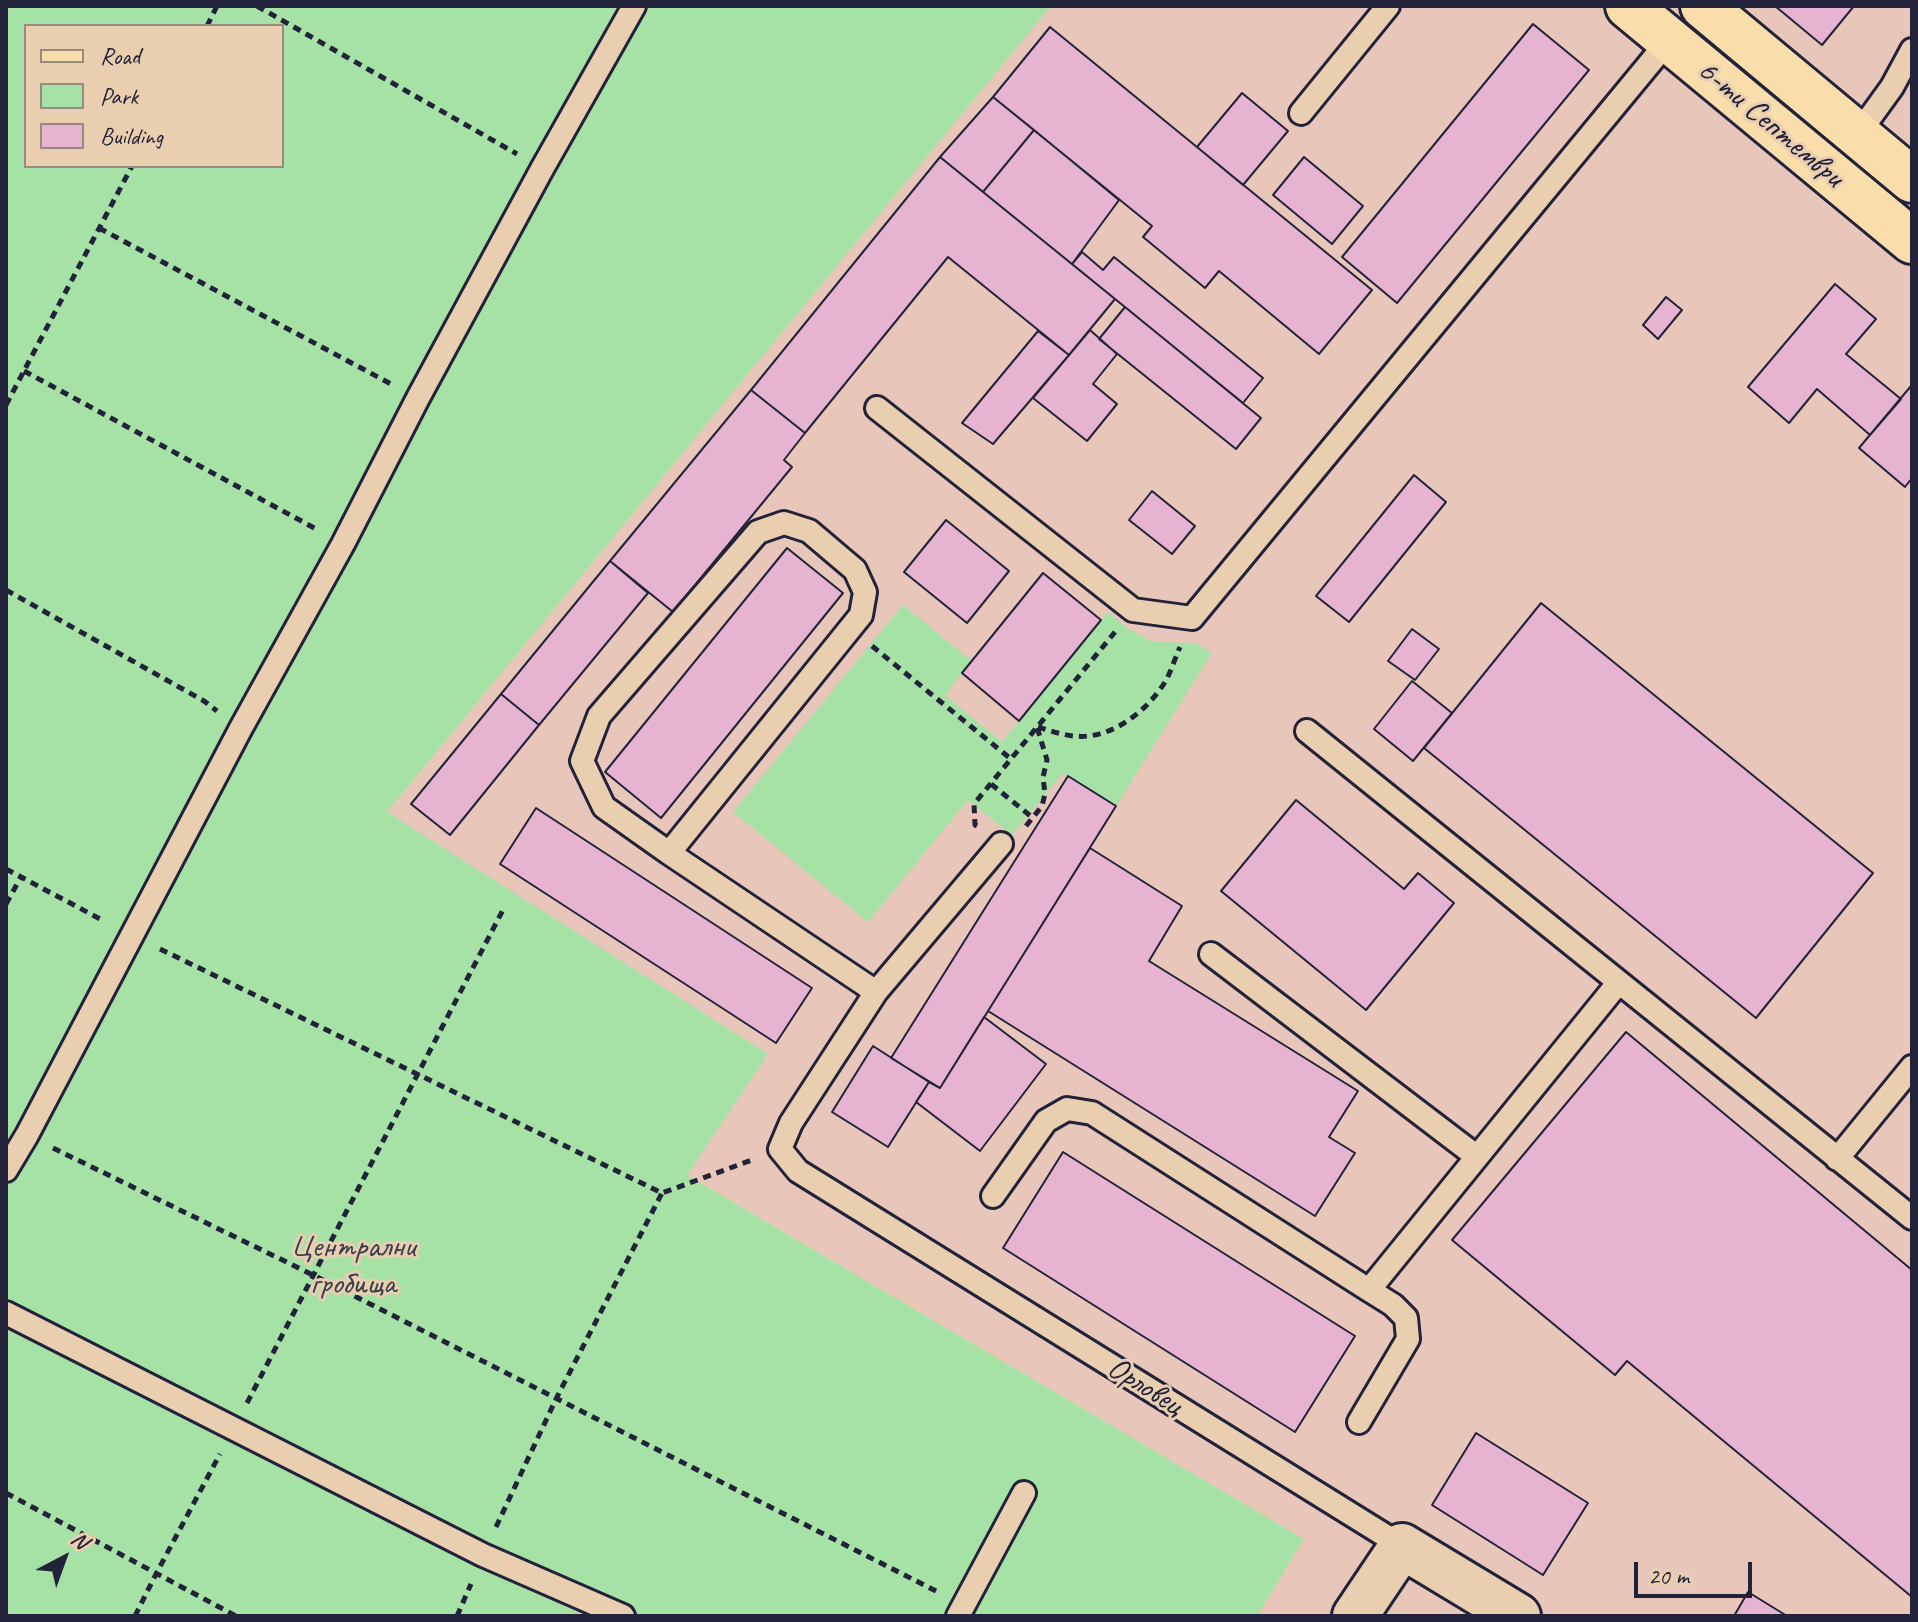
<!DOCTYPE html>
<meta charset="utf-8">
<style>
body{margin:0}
#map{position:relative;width:1918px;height:1622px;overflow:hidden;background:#e9cfb0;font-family:Caveat,sans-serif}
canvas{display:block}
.frame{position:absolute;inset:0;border:8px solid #22223b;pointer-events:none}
.legend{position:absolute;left:24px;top:24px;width:260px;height:144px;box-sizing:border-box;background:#e9cfb0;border:2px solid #998a81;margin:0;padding:10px 14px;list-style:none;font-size:24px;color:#22223b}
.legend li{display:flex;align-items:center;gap:16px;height:40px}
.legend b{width:40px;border:2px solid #998a81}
.north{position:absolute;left:24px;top:1518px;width:80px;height:80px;-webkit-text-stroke:6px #e9cfb0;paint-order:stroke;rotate:41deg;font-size:22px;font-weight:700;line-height:32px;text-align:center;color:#22223b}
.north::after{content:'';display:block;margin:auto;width:28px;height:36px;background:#22223b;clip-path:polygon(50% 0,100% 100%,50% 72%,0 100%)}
.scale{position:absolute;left:1634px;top:1562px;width:118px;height:36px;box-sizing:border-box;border:4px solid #22223b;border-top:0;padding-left:10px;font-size:24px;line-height:28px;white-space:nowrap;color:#22223b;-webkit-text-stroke:6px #e9cfb0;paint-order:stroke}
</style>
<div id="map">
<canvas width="1918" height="1622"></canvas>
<div class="frame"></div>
<ul class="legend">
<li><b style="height:10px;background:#f9deab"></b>Road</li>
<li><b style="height:22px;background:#a6e1a6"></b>Park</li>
<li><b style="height:22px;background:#e6b3d0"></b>Building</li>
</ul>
<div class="north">N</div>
<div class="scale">20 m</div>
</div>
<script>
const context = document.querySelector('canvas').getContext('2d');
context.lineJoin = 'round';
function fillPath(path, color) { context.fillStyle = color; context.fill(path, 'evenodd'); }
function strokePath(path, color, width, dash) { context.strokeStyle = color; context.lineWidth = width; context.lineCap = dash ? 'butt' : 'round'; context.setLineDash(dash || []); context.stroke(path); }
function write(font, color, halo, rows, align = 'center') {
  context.font = font + ' Caveat,sans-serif'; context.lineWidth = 6; context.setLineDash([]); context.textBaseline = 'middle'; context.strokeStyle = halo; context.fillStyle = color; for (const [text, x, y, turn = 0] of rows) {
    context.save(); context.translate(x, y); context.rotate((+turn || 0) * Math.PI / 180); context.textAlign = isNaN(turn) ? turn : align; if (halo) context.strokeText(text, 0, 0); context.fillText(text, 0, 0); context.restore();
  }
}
fillPath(new Path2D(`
 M1051,6h861v1610h-655l47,-77 -617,-365 81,-120 -381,-241z`), '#e8c7ba');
fillPath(new Path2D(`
 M6,6h1045l-664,806 381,242 -81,121 617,364 -47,77h-1251zM26,26h256v140h-256z
 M903,605l69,56 -27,34 57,47 106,-130 19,16 26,14 43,1 16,10 -96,153 -53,-33 -51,62 -44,-35 -100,122 -135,-110z`), '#a6e1a6');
const building = new Path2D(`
 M1775,6h79l-32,39z
 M1533,24l56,46 -192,233 -55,-46z
 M1050,27l322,263 -53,64 -100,-83 -14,17 -62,-51 9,-11 -159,-129z
 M1242,93l46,38 -45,54 -46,-38z
 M993,97l41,33 -51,62 -43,-35z
 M1034,130l85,70 -47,64 -89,-72z
 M940,157l175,142 -46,56 -121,-98 -143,176 -54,-43z
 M1304,157l59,49 -31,38 -59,-49z
 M1082,252l21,18 11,-13 149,121 -20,25 -171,-139z
 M1835,284l41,35 -30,35 55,45 -31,36 -53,-46 -28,34 -41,-36z
 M1666,297l16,13 -24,29 -15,-14z
 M1125,307l136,111 -25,31 -137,-110z
 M1090,330l27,24 -24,30 24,20 -30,37 -54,-43z
 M1038,331l31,24 -76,89 -31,-21z
 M1911,386l1,92 -7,9 -46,-39z
 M751,390l54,43 -21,27 8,7 -119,145 -63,-51z
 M1414,475l32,27 -97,120 -33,-26z
 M1152,491l43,35 -23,28 -43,-34z
 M946,520l63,51 -42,52 -63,-51z
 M787,548l56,45 -182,225 -56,-46z
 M610,561l38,32 -109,132 -38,-31z
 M1043,573l58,47 -82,101 -57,-48z
 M1541,603l332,270 -117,145 -332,-270z
 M1412,629l27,20 -24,31 -27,-19z
 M1412,681l40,32 -39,48 -39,-32z
 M501,694l38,31 -89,110 -39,-31z
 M1068,776l48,30 -176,282 -49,-30z
 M1296,800l108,89 14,-16 36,30 -88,107 -145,-119z
 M536,808l276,180 -36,55 -276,-179z
 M1090,848l92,58 -33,55 209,130 -29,46 26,16 -40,63 -327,-205z
 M984,1017l62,47 -66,87 -64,-49 13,-20 11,6z
 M1626,1032l286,238v327l-285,-236 -12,14 -163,-135z
 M873,1046l56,36 -41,65 -56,-35z
 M1063,1152l292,184 -60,96 -292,-184z
 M1476,1433l112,70 -45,72 -111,-70z
 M1748,1592l39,24h-53z`);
fillPath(building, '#e6b3d0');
strokePath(building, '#22223b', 2);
const lane = new Path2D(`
 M1301,113l87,-107
 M1858,134l34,-47 20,-37
 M877,408l256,202 59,8 477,-578
 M1307,731l605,487
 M1001,844l-125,148 -85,131 -11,26 18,22 604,375
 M669,853l192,-238 4,-23 -10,-22 -46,-39 -25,-8 -26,9 -159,184 -17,45 22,46 65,46 207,139
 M1211,954l265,202
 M1837,1159l75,-92
 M6,1170l21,-35 214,-407 102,-184 75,-146 124,-229 92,-163
 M993,1196l53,-75 21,-12 25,4 277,177
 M6,1313l477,242 140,61
 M1359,1422l49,-83 -2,-21 -13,-13 -24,-15 250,-308
 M958,1616l66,-123`);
const street = new Path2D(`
 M1355,1616l47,-70 116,70`);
const primary = new Path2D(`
 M1628,6l284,235
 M1703,6l209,174`);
strokePath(lane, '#22223b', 28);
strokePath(street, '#22223b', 50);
strokePath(primary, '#22223b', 50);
strokePath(new Path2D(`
 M257,6l260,148
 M207,26l10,-20
 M99,228l292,156
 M24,371l294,159
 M6,405l126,-239
 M6,590l198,111 13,10
 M872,646l139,113
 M1038,727c16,5 33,11 50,9 31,-3 61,-28 77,-54 6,-10 10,-24 15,-35
 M991,784l42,34
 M977,826l-2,-1 -1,-21 141,-172
 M1026,826l16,-20 3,-12 -2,-17 4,-17 -10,-33
 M6,869l98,52
 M6,904l15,-27
 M160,949l502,244 90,-33
 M53,1148l260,127 625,317
 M247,1403l258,-497
 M6,1493l230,123
 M496,1527l60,-128 106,-206
 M135,1616l21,-42 64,-120
 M457,1616l14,-32`), '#22223b', 5, [8, 6]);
strokePath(lane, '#e9cfb0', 22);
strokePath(street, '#e9cfb0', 44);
strokePath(primary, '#f9deab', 44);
write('32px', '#22223b', '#e9cfb0', [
 ["6-ти Септември",1770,124,40],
 ["Орловец",1145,1387,32]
]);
write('32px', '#363f4b', '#e9cfb0', [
 ["Централни",353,1248],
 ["гробища",353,1285]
]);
</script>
